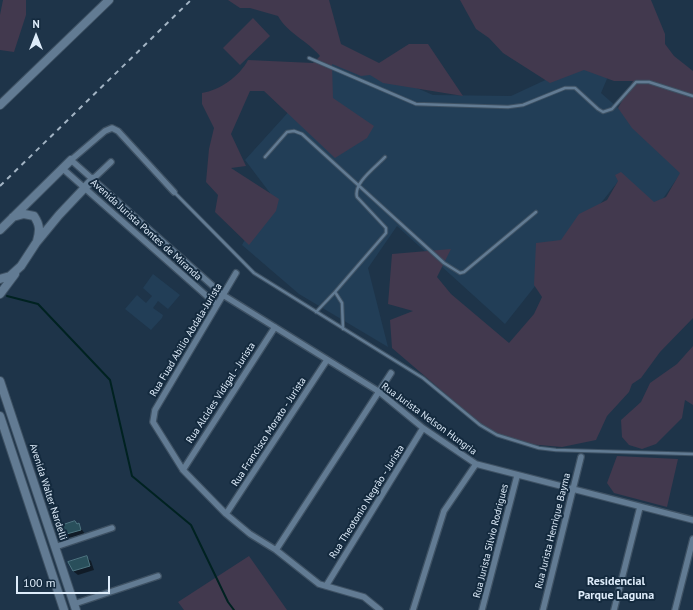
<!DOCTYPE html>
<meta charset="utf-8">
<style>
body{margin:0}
#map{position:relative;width:693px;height:610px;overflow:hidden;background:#1e3449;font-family:"PT Sans",sans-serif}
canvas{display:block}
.north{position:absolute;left:16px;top:16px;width:40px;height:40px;-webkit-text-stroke:3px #142a3e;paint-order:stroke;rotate:0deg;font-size:11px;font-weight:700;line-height:16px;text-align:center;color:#deecfa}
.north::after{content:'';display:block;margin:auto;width:14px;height:18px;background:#deecfa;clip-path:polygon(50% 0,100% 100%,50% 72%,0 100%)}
.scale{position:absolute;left:16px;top:576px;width:94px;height:18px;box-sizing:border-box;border:2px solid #deecfa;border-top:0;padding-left:5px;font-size:12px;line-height:14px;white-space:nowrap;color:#deecfa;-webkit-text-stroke:3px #142a3e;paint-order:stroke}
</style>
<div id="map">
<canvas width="693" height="610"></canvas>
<div class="north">N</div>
<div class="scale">100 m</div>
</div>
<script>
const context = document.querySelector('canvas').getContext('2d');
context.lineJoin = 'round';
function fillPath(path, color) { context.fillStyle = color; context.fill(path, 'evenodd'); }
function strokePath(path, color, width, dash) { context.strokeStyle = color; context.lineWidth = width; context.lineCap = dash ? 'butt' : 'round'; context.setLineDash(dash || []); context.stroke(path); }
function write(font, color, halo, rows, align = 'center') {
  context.font = font + ' "PT Sans",sans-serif'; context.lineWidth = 4; context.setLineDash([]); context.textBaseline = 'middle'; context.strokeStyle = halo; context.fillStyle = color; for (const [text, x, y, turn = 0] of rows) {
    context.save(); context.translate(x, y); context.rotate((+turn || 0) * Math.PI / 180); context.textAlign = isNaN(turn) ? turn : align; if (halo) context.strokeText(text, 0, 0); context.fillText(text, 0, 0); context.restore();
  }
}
fillPath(new Path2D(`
 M340,55l93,40 78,1 71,-33 27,11 -8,19 84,74 -30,43 -35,-31 -115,145 -108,-98 -29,42 20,79 -89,-53 -57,-49 28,-52 -25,-33z
 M153,274l27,21 -12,14 -10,-8 -5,7 10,7 -1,3 -11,12 -26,-21 12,-14 9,8 6,-7 -9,-8z`), '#223e57');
fillPath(new Path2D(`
 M3,0h23v15l-12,37 -14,-2v-35z
 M228,0h101l12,44 38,19 30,-19h19l35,52 -80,-13 -13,-8 -9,1 -29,-12 1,34 41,28 -7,12 -32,20 -71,-67h-14l-19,43 15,32 -15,2 48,31 -3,12 -27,34 -34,-33 3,-17 -12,-13 3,-33 5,-21 -12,-24v-11c18,-3 37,-16 46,-33l65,3 7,-7c-13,-16 -32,-22 -42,-40l-28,-8h-10z
 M460,0h191l14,34v10l9,12 19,15v247l-33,34 -19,26 -9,6 -3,8 -22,24 -11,24 -34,7 -46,-4 -26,-11 -98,-84 -2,-28 23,-9 -25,-7 4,-50 59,-5 -14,28 14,17 58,49 25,-29 8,-17 -8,-12 2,-42 25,-3 18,-26 28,-14 11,-19 -3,-6 6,-3 33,30 12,-5 14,-24 -48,-45 -14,-20 15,-27h-19l-30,-11 -34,13 -47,-30 -14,-15 -13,-9z
 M253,18l17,18 -30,29 -17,-17z
 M693,346v59l-8,-5 -3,18 -26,26 -14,5 -13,-4 -7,-8 -1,-17 20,-18 9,-19 27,-19z
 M617,456l61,3 -11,48 -53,-14 -7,-10z
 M249,556l38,54h-103l-6,-8z`), '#42394e');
fillPath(new Path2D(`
 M78,524l7,10 -17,4 -5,-4z
 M86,557l5,4 3,9 -16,5 -5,-4z`), '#0007');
strokePath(new Path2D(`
 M7,296l31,8 72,76 22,96 59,49 37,77 6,8`), '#002221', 2);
const building = new Path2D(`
 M75,521l2,3 2,-1 2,7 -18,5 -3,-9z
 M87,556l3,10 -17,5 -5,-9z`);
fillPath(building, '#294f5b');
strokePath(building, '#4f7682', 1);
const lane = new Path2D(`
 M309,58l107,46 92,3 15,-2 42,-17h10l23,21 5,3 9,-3 24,-27h13l44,14
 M265,157l22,-25 7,-1 8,3 142,129 16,10 4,-1 72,-60
 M175,193l79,80 169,105 57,47 17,10 42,13 17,2 137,4
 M335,292l7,11 1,26
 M316,312l19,-20 51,-59v-5l-29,-31c-4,-14 19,-30 28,-40`);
const street = new Path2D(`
 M62,168l155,137
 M93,179l18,-17
 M174,192l-56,-61 -6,-3 -7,3 -34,29 152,135 155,96 45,37 53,36 217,56
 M236,273l-81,137 -2,12 30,48 43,44 24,20 26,16 43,34 45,13 16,13
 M183,470l92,-143
 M226,514l101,-154
 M55,547l57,-19
 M276,550l115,-177
 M326,586l97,-158
 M74,604l84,-28
 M413,610l31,-99 32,-47
 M482,610l35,-134
 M543,610l38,-153
 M614,610l26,-103
 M675,610l18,-71`);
const secondary = new Path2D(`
 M0,105l109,-105
 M13,217l11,-3 10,2c6,9 6,14 3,25
 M0,230l71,-70
 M0,279l10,-3 11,-10 15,-23 23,-28 34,-36
 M0,294l15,-20
 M0,381l76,229
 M0,416l64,194`);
strokePath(lane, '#3e5163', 4.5);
strokePath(street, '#3e5163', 8);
strokePath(secondary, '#3e5163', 10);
strokePath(lane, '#627b93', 2.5);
strokePath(street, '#627b93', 5.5);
strokePath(secondary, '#627b93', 8);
strokePath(new Path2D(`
 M0,186l191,-186`), '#a3b4c4', 2, [5, 5]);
write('10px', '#deecfa', '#142a3e', [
 ["Avenida Jurista Pontes de Miranda",146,230,42],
 ["Rua Fuad Abilio Abdala-Jurista",186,340,-59],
 ["Rua Alcides Vidigal - Jurista",221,393,-57],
 ["Rua Jurista Nelson Hungria",429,419,36],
 ["Rua Francisco Morato - Jurista",269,432,-57],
 ["Avenida Walter Nardelli",48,492,72],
 ["Rua Theotonio Negrão - Jurista",367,502,-58],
 ["Rua Jurista Henrique Bayma",553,531,-76],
 ["Rua Jurista Silvio Rodrigues",491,541,-76]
]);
write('bold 12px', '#deecfa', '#142a3e', [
 ["Residencial",616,582],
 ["Parque Laguna",616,596]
]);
</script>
